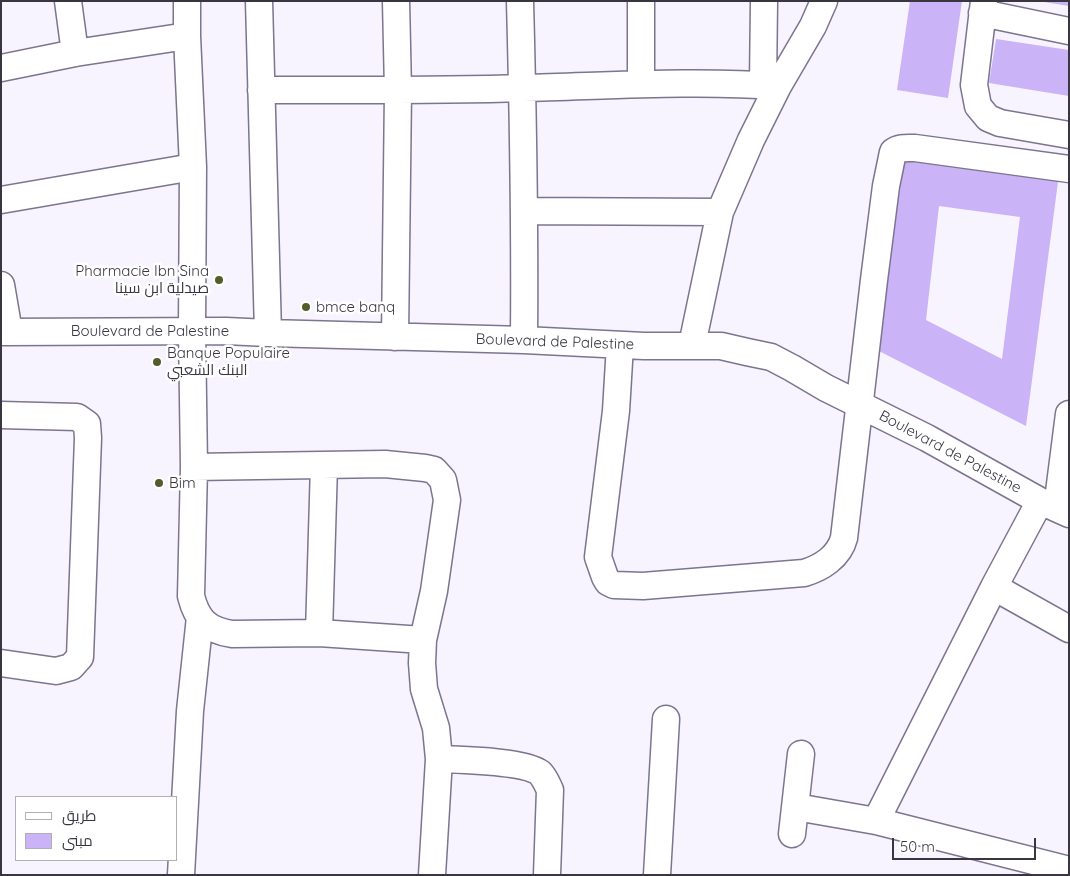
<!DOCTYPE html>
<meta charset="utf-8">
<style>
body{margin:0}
#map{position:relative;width:1070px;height:876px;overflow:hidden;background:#f7f3ff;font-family:Quicksand,Cairo,sans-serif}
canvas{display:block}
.frame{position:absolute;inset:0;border:2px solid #3a3641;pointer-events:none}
.legend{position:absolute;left:15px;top:796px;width:162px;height:65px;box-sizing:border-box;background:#fff;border:1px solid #b0afb3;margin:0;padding:6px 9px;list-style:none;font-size:15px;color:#3a3641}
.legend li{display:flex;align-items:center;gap:10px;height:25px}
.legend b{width:25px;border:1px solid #b0afb3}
.scale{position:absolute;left:892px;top:838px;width:144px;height:22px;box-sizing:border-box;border:2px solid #3a3641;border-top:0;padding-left:6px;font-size:15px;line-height:18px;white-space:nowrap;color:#3a3641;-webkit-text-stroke:4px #fff;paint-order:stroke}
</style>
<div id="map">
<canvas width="1070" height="876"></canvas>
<div class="frame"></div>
<ul class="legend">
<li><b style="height:6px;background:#fff"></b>طريق</li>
<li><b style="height:14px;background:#cab3f7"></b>مبنى</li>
</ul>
<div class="scale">50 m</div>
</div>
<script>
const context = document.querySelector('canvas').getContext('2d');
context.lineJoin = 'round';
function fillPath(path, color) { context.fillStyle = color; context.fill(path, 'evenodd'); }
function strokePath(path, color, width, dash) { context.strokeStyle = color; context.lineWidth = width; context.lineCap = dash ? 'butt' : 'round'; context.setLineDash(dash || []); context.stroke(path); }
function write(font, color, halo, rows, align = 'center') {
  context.font = font + ' Quicksand,Cairo,sans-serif'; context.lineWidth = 5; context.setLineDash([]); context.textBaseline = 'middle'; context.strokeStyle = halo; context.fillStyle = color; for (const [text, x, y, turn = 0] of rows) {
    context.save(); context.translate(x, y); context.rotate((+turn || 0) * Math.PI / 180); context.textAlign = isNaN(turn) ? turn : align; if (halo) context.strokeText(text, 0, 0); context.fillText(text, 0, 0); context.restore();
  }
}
fillPath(new Path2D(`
 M910,1h52l-14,97 -51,-8z
 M1044,1h25v5l-25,-4z
 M996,39l73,11v46l-80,-13z
 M899,154l160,20 -33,252 -151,-77zM939,206l81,11 -18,142 -76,-39z`), '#cab3f7');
const minor = new Path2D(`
 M68,1l7,52
 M187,1v35l6,131 -1,163 2,137 -3,129c6,24 16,34 41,38l87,-1 104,7
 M259,1l9,332
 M520,1c3,113 5,226 4,339
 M641,1v82
 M984,1l-10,84 4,21 10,12 12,5 69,12
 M982,13l87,18
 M1,68l74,-15 112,-17
 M763,85l1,-84
 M261,90c87,0 175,1 262,-2 85,-2 170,-8 255,-2
 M1,200l192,-33
 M525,211l195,1
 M1,285l8,47
 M1,332l225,-1 42,2 256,7 120,6h77l26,6 24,5 21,11 34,20 101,50 113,63 29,13
 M395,337l3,-246 -2,-90
 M620,345l-4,66 -18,146 7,20 3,5 6,3 29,1 161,-13c17,-5 35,-16 40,-35l30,-258 12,-94 7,-34c6,-5 14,-4 22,-4l154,21
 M692,345l28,-133 31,-72 27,-54 35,-60 11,-25
 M1,415l76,2 10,7 1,14 -8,219 -9,10 -15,4 -55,-8
 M194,467l191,-3 40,4 9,2 9,10 4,20 -13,91 -11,49 -1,23 2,26 12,39 3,31 -7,116
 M1057,508l12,-94
 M994,587l75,42
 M319,633l5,-168
 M439,759c21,1 86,2 101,14 5,5 7,11 10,17l-3,85
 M796,807l80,14 193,49
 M876,821l118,-234 46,-86
 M792,834l9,-80
 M181,875l9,-164 10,-94
 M657,875l9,-156`);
strokePath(minor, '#7d748e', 29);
strokePath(minor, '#fff', 26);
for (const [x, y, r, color] of [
 [219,280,5,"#535c2b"],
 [306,307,5,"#535c2b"],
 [157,362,5,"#535c2b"],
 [159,483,5,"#535c2b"]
]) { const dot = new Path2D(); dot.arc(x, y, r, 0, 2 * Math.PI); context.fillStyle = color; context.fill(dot); strokePath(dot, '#fff', 2); }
write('15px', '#3a3641', '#fff', [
 ["Pharmacie Ibn Sina",209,271,"right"],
 ["صيدلية ابن سينا",209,288,"right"],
 ["bmce banq",316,307],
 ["Banque Populaire",167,353],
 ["البنك الشعبي",167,370],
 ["Bim",169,483]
], 'left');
write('15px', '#3a3641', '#fff', [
 ["Boulevard de Palestine",150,331],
 ["Boulevard de Palestine",555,342,2],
 ["Boulevard de Palestine",950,452,28]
]);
</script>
